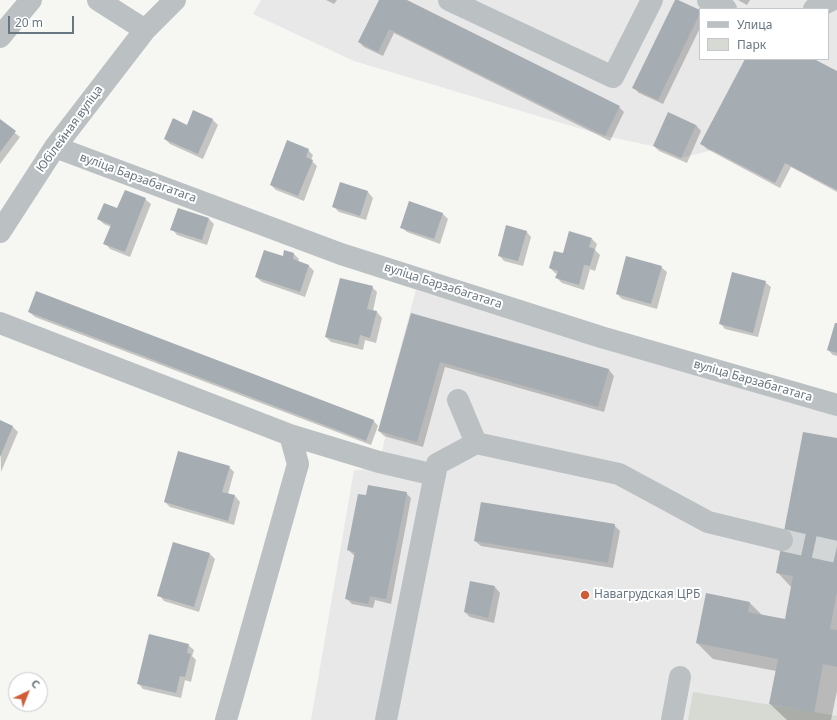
<!DOCTYPE html>
<meta charset="utf-8">
<style>
body{margin:0}
#map{position:relative;width:837px;height:720px;overflow:hidden;background:#f6f6f3;font-family:"Noto Sans",sans-serif}
canvas{display:block}
.legend{position:absolute;left:699px;top:8px;width:130px;height:52px;box-sizing:border-box;background:#fff;border:1px solid #c3c8cd;margin:0;padding:5px 7px;list-style:none;font-size:12px;color:#687681}
.legend li{display:flex;align-items:center;gap:8px;height:20px}
.legend b{width:20px;border:1px solid #c3c8cd}
.north{position:absolute;left:8px;top:672px;width:40px;height:40px;box-sizing:border-box;background:#fff;border:1px solid #c3c8cd;border-radius:50%;rotate:43deg;font-size:11px;font-weight:700;line-height:16px;text-align:center;color:#687681}
.north::after{content:'';display:block;margin:auto;width:14px;height:18px;background:#d15d38;clip-path:polygon(50% 0,100% 100%,50% 72%,0 100%)}
.scale{position:absolute;left:8px;top:16px;width:66px;height:18px;box-sizing:border-box;border:2px solid #687681;border-top:0;padding-left:5px;font-size:12px;line-height:14px;white-space:nowrap;color:#687681;-webkit-text-stroke:3px #fff;paint-order:stroke}
</style>
<div id="map">
<canvas width="837" height="720"></canvas>
<ul class="legend">
<li><b style="height:5px;background:#bbc0c3"></b>Улица</li>
<li><b style="height:11px;background:#d6dad3"></b>Парк</li>
</ul>
<div class="north">С</div>
<div class="scale">20 m</div>
</div>
<script>
const context = document.querySelector('canvas').getContext('2d');
context.lineJoin = 'round';
function fillPath(path, color) { context.fillStyle = color; context.fill(path, 'evenodd'); }
function strokePath(path, color, width, dash) { context.strokeStyle = color; context.lineWidth = width; context.lineCap = dash ? 'butt' : 'round'; context.setLineDash(dash || []); context.stroke(path); }
function write(font, color, halo, rows, align = 'center') {
  context.font = font + ' "Noto Sans",sans-serif'; context.lineWidth = 4; context.setLineDash([]); context.textBaseline = 'middle'; context.strokeStyle = halo; context.fillStyle = color; for (const [text, x, y, turn = 0] of rows) {
    context.save(); context.translate(x, y); context.rotate((+turn || 0) * Math.PI / 180); context.textAlign = isNaN(turn) ? turn : align; if (halo) context.strokeText(text, 0, 0); context.fillText(text, 0, 0); context.restore();
  }
}
fillPath(new Path2D(`
 M261,0h576v190l-52,-27 -10,20 -62,-33 -32,8 -28,-12 -48,-10 -251,-75 -101,-47zM700,9h128v50h-128z
 M416,290l421,125v305h-526l43,-250 24,-1 8,-35 -8,-3z`), '#e7e8e7');
fillPath(new Path2D(`
 M693,692l144,24v4h-149z`), '#d6dad3');
fillPath(new Path2D(`
 M326,0h11l-3,4z
 M380,0h24l215,107 5,5 -14,29 -216,-108 -11,23 -19,-9 -5,-5z
 M676,0l24,12v16l-37,76 -24,-11 -5,-5z
 M738,0h12l-3,5z
 M746,59h66l25,13v120l-46,-25 -11,21 -73,-39 -5,-5z
 M194,111l19,9 5,5 -15,34 -33,-15 -5,-5 22,-13z
 M0,121l20,16 -20,27z
 M696,125l5,6 -14,32 -28,-12 -5,-5z
 M308,150l5,5 -2,5 6,6 -13,35 -28,-11 -5,-5z
 M341,184l27,8 5,6 -7,22 -27,-8 -6,-6z
 M145,199l6,5 -21,53 -20,-8 -5,-6 6,-16 -7,-3 -6,-5 20,-9z
 M410,202l33,12 5,5 -8,25 -33,-12 -6,-5z
 M178,209l31,10 5,5 -7,21 -30,-10 -5,-6z
 M526,231l5,6 -8,29 -19,-5 -5,-6z
 M592,239l5,5 -2,6 5,5 -5,16 -5,-2 -6,21 -22,-7 -5,-5 1,-4 -3,-1 -5,-5z
 M294,254l5,5 -1,3 10,3 6,6 -9,26 -43,-15 -6,-5 27,-20z
 M661,267l6,5 -10,37 -35,-10 -5,-5z
 M765,282l6,5 -13,50 -33,-8 -5,-6z
 M372,287l5,5 -4,19 4,1 5,6 -6,25 -11,-3 -2,10 -32,-8 -5,-5z
 M29,312l344,108 5,6 -7,19 -336,-128z
 M411,315l198,55 5,6 -10,36 -159,-45 -22,80 -39,-11 -5,-5z
 M837,324v32l-4,-1 -5,-5z
 M0,421l13,6 5,5 -17,40z
 M837,439v252l-6,29h-44l-17,-16 6,-33 -63,-12 -16,-16 53,-40 13,13 23,4 6,-32 -14,-15z
 M179,452l50,15 5,5 -6,22 7,2 5,6 -6,23 -64,-18 -5,-5z
 M406,493l5,5 -20,106 -16,-4 -2,8 -21,-4 -5,-5 8,-43 -7,-6 19,-54z
 M614,525l6,6 -7,37 -132,-22 -6,-5z
 M210,554l5,5 -16,53 -35,-11 -5,-6z
 M471,582l24,5 5,6 -6,30 -24,-6 -5,-5z
 M188,645l6,5 -2,6 4,4 -5,22 -6,-2 -4,18 -38,-9 -5,-6z`), '#0003');
fillPath(new Path2D(`
 M379,0h28l213,106 -15,30 -216,-107 -11,23 -20,-10z
 M675,0h3l22,10v3l-42,87 -26,-12z
 M745,59h69l23,12v119l-52,-27 -10,20 -75,-39z
 M193,110l20,9 -15,35 -34,-15 9,-21 14,7z
 M668,112l28,13 -15,33 -28,-12z
 M0,119l16,12 -16,21z
 M287,140l22,9 -3,8 7,3 -15,36 -28,-11z
 M340,182l28,9 -8,25 -28,-9z
 M125,190l21,8 -21,54 -22,-8 8,-19 -14,-6 7,-16 13,5z
 M409,201l34,12 -9,26 -34,-11z
 M178,208l31,10 -7,22 -32,-10z
 M506,225l21,6 -9,30 -20,-5z
 M569,231l23,7 -3,9 6,2 -5,17 -6,-1 -5,20 -24,-7 3,-7 -9,-3 5,-17 9,2z
 M264,250l19,6 1,-6 10,3 -1,6 16,6 -9,27 -45,-15z
 M626,256l36,10 -11,38 -35,-10z
 M732,272l34,9 -13,52 -34,-9z
 M340,278l33,8 -6,23 10,2 -7,27 -10,-3 -2,10 -33,-8z
 M36,291l338,129 -8,21 -338,-129z
 M411,313l198,56 -11,38 -158,-45 -23,80 -39,-11z
 M835,323h2v30l-10,-3z
 M0,420l13,6 -13,31z
 M803,432l34,6v153l-7,38 7,1v37l-14,-3 -9,49 -45,-9 9,-45 -82,-16 10,-50 44,9 -2,10 37,7 8,-43 -17,-3z
 M178,451l52,15 -8,26 13,3 -7,26 -64,-19z
 M368,485l39,7 -21,107 -16,-3 -2,8 -23,-5 10,-47 -8,-2 11,-56 8,1z
 M481,502l134,22 -7,39 -134,-22z
 M173,542l37,11 -16,54 -37,-11z
 M470,581l25,5 -7,32 -24,-6z
 M149,634l40,10 -2,9 4,1 -6,23 -5,-1 -4,17 -39,-9z`), '#a6adb2');
strokePath(new Path2D(`
 M782,540l55,12`), '#d2d6d6', 22, [22, 11]);
strokePath(new Path2D(`
 M98,0l47,30
 M449,0l164,77 39,-77
 M708,0l18,9
 M814,9l18,-9
 M0,37l31,-37
 M55,147l286,107 260,83 236,68
 M0,232l55,-85 90,-117 30,-30
 M0,323l290,112 8,29 -72,256
 M458,400l18,43 143,31 89,48 74,18
 M290,435l89,27 56,13
 M386,720l51,-256 39,-21
 M672,720l8,-43`), '#bbc0c3', 22);
for (const [x, y, r, color] of [
 [585,595,5,"#d15d38"]
]) { const dot = new Path2D(); dot.arc(x, y, r, 0, 2 * Math.PI); context.fillStyle = color; context.fill(dot); strokePath(dot, '#fff', 1.5); }
write('12px', '#687681', '#fff', [
 ["Юбілейная вуліца",70,129,-54],
 ["вуліца Барзабагатага",138,178,20],
 ["вуліца Барзабагатага",443,286,18],
 ["вуліца Барзабагатага",753,381,16]
]);
write('12px', '#687681', '#fff', [
 ["Навагрудская ЦРБ",594,595]
], 'left');
</script>
